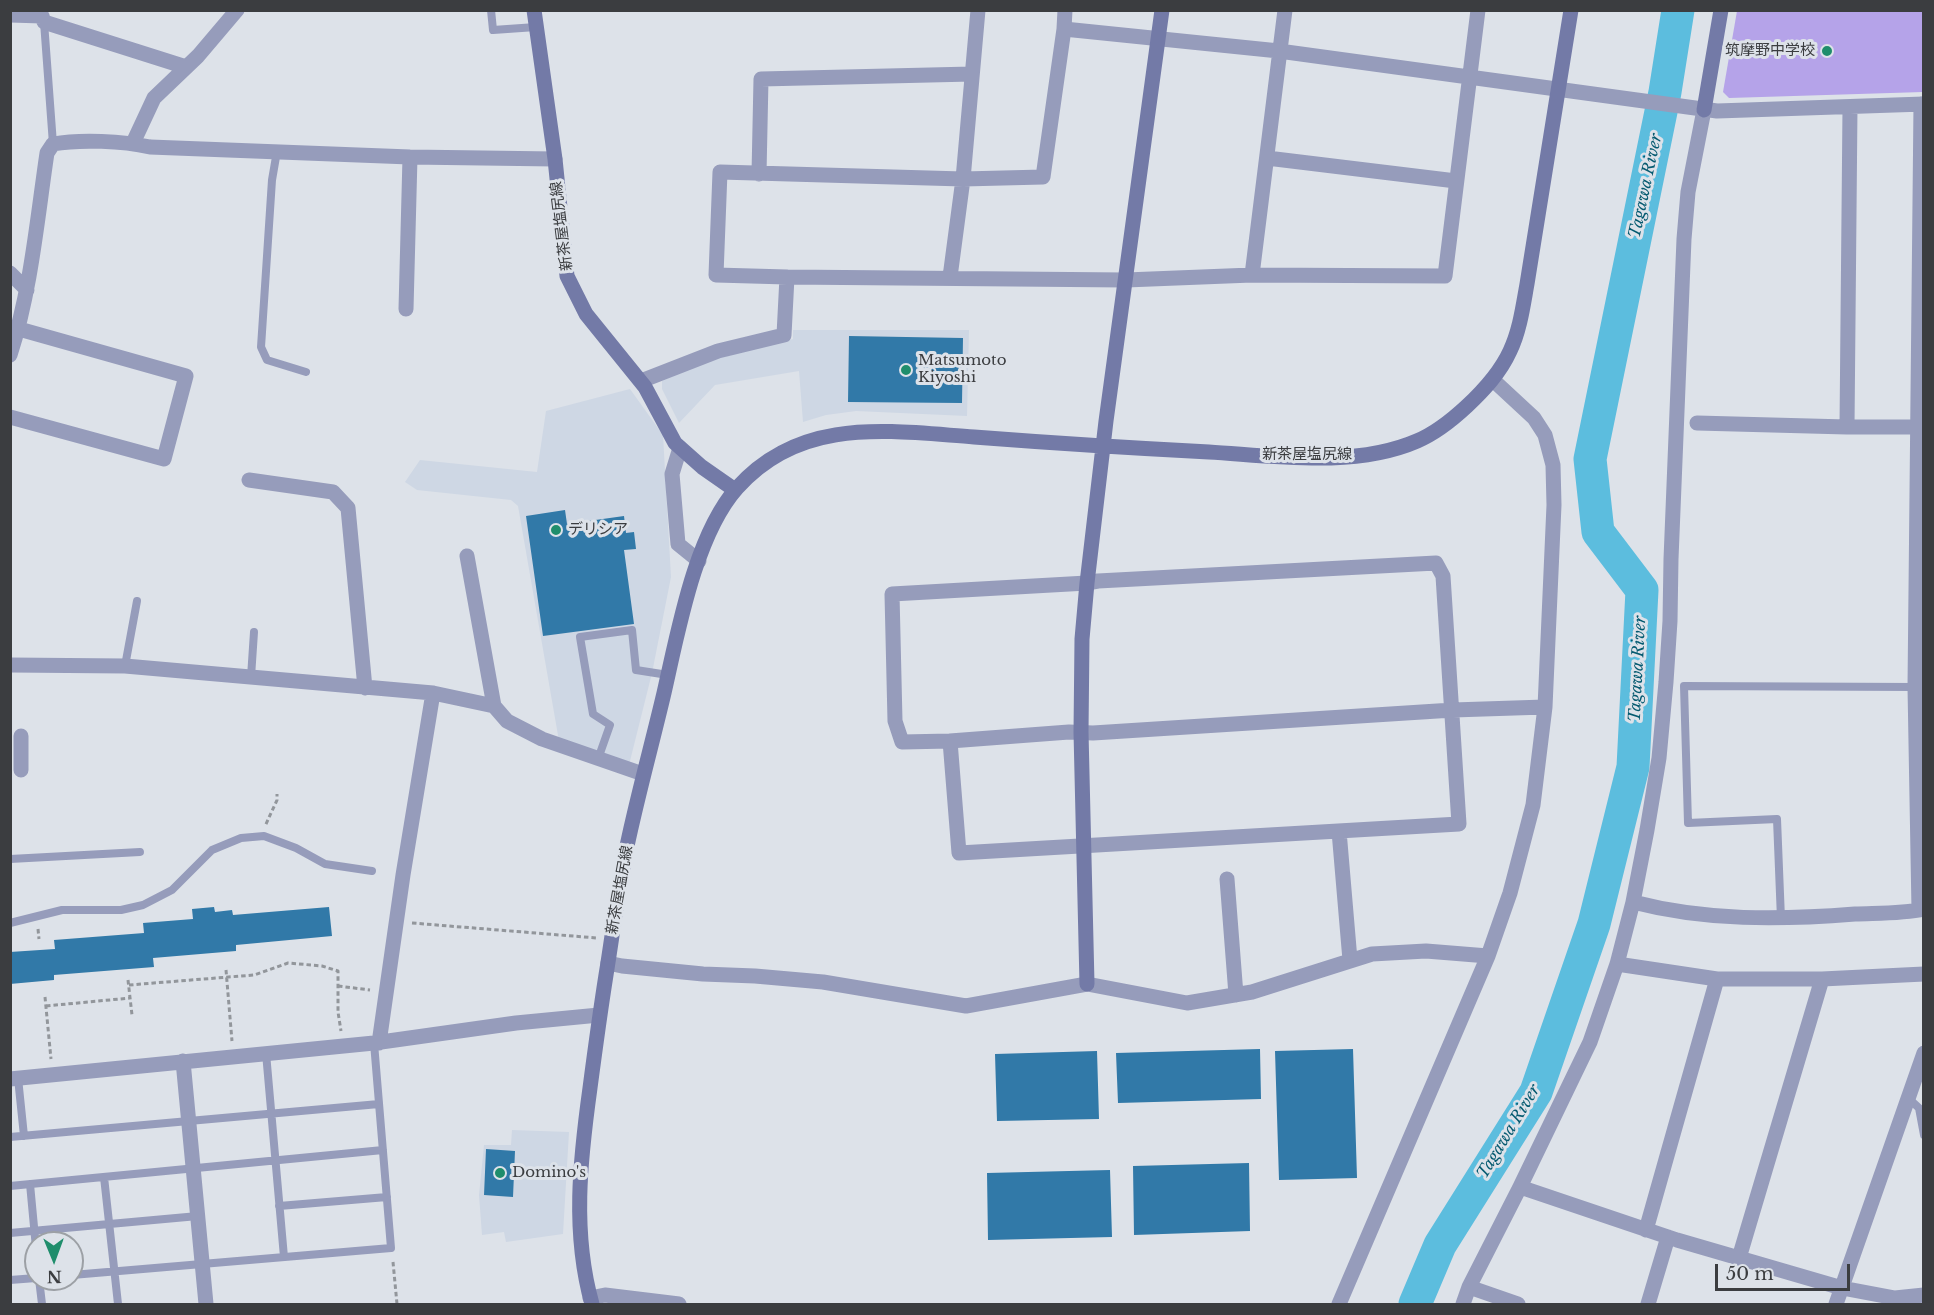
<!DOCTYPE html>
<meta charset="utf-8">
<style>
body{margin:0}
#map{position:relative;width:1934px;height:1315px;overflow:hidden;background:#dde2e9;font-family:"Libre Baskerville",serif}
canvas{display:block}
.frame{position:absolute;inset:0;border:12px solid #3b3d40;pointer-events:none}
.north{position:absolute;left:24px;top:1231px;width:60px;height:60px;box-sizing:border-box;background:#dde2e9;border:2px solid #9ca0a5;border-radius:50%;rotate:179deg;font-size:16px;font-weight:700;line-height:24px;text-align:center;color:#3b3d40}
.north::after{content:'';display:block;margin:auto;width:21px;height:27px;background:#1f8d6c;clip-path:polygon(50% 0,100% 100%,50% 72%,0 100%)}
.scale{position:absolute;left:1715px;top:1264px;width:135px;height:27px;box-sizing:border-box;border:3px solid #3b3d40;border-top:0;padding-left:8px;font-size:18px;line-height:21px;white-space:nowrap;color:#3b3d40;-webkit-text-stroke:4px #dde2e9;paint-order:stroke}
</style>
<div id="map">
<canvas width="1934" height="1315"></canvas>
<div class="frame"></div>
<div class="north">N</div>
<div class="scale">50 m</div>
</div>
<script>
const context = document.querySelector('canvas').getContext('2d');
context.lineJoin = 'round';
function fillPath(path, color) { context.fillStyle = color; context.fill(path, 'evenodd'); }
function strokePath(path, color, width, dash) { context.strokeStyle = color; context.lineWidth = width; context.lineCap = dash ? 'butt' : 'round'; context.setLineDash(dash || []); context.stroke(path); }
function write(font, color, halo, rows, align = 'center') {
  context.font = font + ' "Libre Baskerville","Noto Sans JP",serif'; context.lineWidth = 6; context.setLineDash([]); context.textBaseline = 'middle'; context.strokeStyle = halo; context.fillStyle = color; for (const [text, x, y, turn = 0] of rows) {
    context.save(); context.translate(x, y); context.rotate((+turn || 0) * Math.PI / 180); context.textAlign = isNaN(turn) ? turn : align; if (halo) context.strokeText(text, 0, 0); context.fillText(text, 0, 0); context.restore();
  }
}
fillPath(new Path2D(`
 M793,330h176l-2,86 -111,-5 -30,4 -23,7 -4,-51 -84,14 -36,38 -17,-34v-8l38,-18 93,-24z
 M630,389l33,46 8,142 -19,96 -23,92 -70,-24 -41,-235 -7,-6 -94,-10 -12,-8 15,-22 117,12 9,-61z
 M512,1130l57,2 -6,102 -57,8 -2,-10 -22,3 -3,-40 5,-50h27z`), '#ced7e4');
fillPath(new Path2D(`
 M1737,11h186v81l-194,6 -6,-6z`), '#b5a3e9');
strokePath(new Path2D(`
 M1415,1304l25,-59 96,-153 58,-168 39,-157 9,-177 -44,-58 -8,-73 75,-367 13,-82`), '#5cbdde', 33);
fillPath(new Path2D(`
 M849,336l114,2 -1,65 -114,-1z
 M565,510l2,14 57,-8 2,17 8,-1 2,17 -12,1 10,74 -91,12 -17,-120z
 M214,907l1,5 17,-2 1,5 96,-8 3,29 -96,9v6l-83,7 1,9 -100,8v5l-44,4v-32l45,-3 -1,-9 90,-7 -1,-10 50,-4 -1,-10z
 M1260,1049l1,50 -143,4 -2,-50z
 M1353,1049l4,129 -78,2 -4,-129z
 M1097,1051l2,68 -102,2 -2,-67z
 M486,1149l29,2 -2,46 -29,-2z
 M1249,1163l1,68 -116,4 -1,-69z
 M1110,1170l2,67 -124,3 -1,-67z`), '#3179a8');
strokePath(new Path2D(`
 M266,824l11,-24v-6
 M412,923l185,15
 M38,929l1,10
 M226,970l6,71
 M128,980l4,35
 M129,985l125,-10 34,-12 34,3 16,5v41l3,19
 M338,986l32,4
 M45,997l6,62
 M46,1006l84,-8
 M393,1262l4,42`), '#92969b', 3, [4.5, 3]);
strokePath(new Path2D(`
 M491,10l2,20 43,-3
 M44,22l9,122
 M277,151l-5,29 -11,167 6,13 39,12
 M125,666l12,-65
 M251,677l3,-45
 M598,759l12,-34 -17,-11 -13,-77 52,-7 4,40 32,5
 M10,859l130,-7
 M1781,919l-4,-100 -89,4 -4,-137 231,1
 M10,923l52,-13h59l22,-5 29,-15 40,-40 29,-12 23,-2 32,12 29,16 47,7
 M266,1053l18,204
 M18,1078l6,58
 M1908,1098l11,10 5,27
 M10,1137l369,-33
 M104,1177l14,127
 M30,1184l6,64
 M10,1186l373,-36
 M279,1206l108,-9
 M10,1233l188,-17
 M72,1275l319,-27 -17,-205
 M39,1279l3,25
 M10,1280l26,-2`), '#969cbb', 8);
strokePath(new Path2D(`
 M1065,10l-1,19 -21,148 -80,2 -243,-7 -4,103 71,2 339,3 126,-5 193,1 33,-266
 M10,15l32,1 2,6 142,45
 M1064,29l215,22 438,60 207,-7
 M133,143l21,-45 44,-42 39,-46
 M1267,158l189,23
 M759,174l2,-95 211,-5
 M10,273l17,17
 M1252,275l33,-265
 M950,277l13,-98 15,-169
 M406,309l4,-152
 M10,355c21,-65 27,-135 37,-202l6,-9c27,-5 70,-3 97,3l260,10 145,2
 M641,381l77,-30 66,-16 3,-58
 M10,417l154,42 22,-83 -167,-47
 M1697,423l150,4h77
 M1847,427l3,-320
 M680,448l-8,26 6,70 21,17
 M249,480l84,12 15,16 17,180
 M467,556l27,150
 M10,665l115,1 308,27 61,13 13,15 35,18 101,35
 M950,741l9,112 500,-29 -16,-248 -7,-13 -338,18 -11,2 -195,11 3,127 7,21 48,-1 119,-9 24,1 360,-23 92,-3
 M21,770v-34
 M1339,831l11,129
 M1227,879l9,116
 M1633,902c73,19 147,18 222,12 22,-1 47,0 69,-5
 M1919,910l-4,-223 6,-583
 M608,963l14,3 81,8 52,2 68,6 143,24 121,-22 100,19 65,-11 120,-38 54,-3 62,5
 M1617,964l100,15h105l102,-5
 M379,1043l24,-168 30,-182
 M183,1061l23,243
 M10,1079l364,-36 142,-20 83,-8
 M1520,1187l157,53 165,48 53,10 29,-3
 M1646,1230l71,-251
 M1739,1258l83,-279
 M1469,1287l49,17
 M590,1298l15,-3 74,9
 M1339,1304l149,-348 22,-63 23,-88 12,-98 9,-202 -1,-40 -8,-30 -11,-17 -41,-38
 M1463,1304l6,-17 51,-100 70,-145 27,-78 16,-62 14,-72 12,-72 7,-76 4,-61 1,-62 13,-320 4,-47 16,-82
 M1648,1304l20,-67
 M1836,1304l88,-251`), '#969cbb', 15);
strokePath(new Path2D(`
 M534,10l21,149 12,117 19,38 59,73 30,56 27,24 33,23
 M1704,110l17,-100
 M1087,984l-6,-252 1,-93 5,-56 19,-162 56,-411
 M592,1304c-20,-71 -12,-144 -2,-216 5,-38 10,-75 16,-113 7,-43 12,-86 21,-129 11,-52 25,-102 37,-153 14,-61 31,-158 73,-205 64,-72 151,-57 237,-51 78,6 157,11 235,15 66,4 146,16 208,-11 19,-8 35,-21 50,-35 17,-16 33,-33 43,-55 10,-21 13,-45 17,-67l44,-274`), '#737aa7', 15);
for (const [x, y, r, color] of [
 [1827,51,6,"#1f8d6c"],
 [906,370,6,"#1f8d6c"],
 [556,530,6,"#1f8d6c"],
 [500,1173,6,"#1f8d6c"]
]) { const dot = new Path2D(); dot.arc(x, y, r, 0, 2 * Math.PI); context.fillStyle = color; context.fill(dot); strokePath(dot, '#dde2e9', 2); }
write('15px', '#3b3d40', '#dde2e9', [
 ["筑摩野中学校",1815,51,"right"],
 ["Matsumoto",918,361],
 ["Kiyoshi",918,378],
 ["デリシア",568,530],
 ["Domino's",512,1173]
], 'left');
write('15px', '#3b3d40', '#dde2e9', [
 ["新茶屋塩尻線",562,226,-97],
 ["新茶屋塩尻線",1307,455],
 ["新茶屋塩尻線",620,890,-80]
]);
write('italic 16px', '#055a70', '#dde2e9', [
 ["Tagawa River",1646,186,-78],
 ["Tagawa River",1638,669,-87],
 ["Tagawa River",1509,1132,-59]
]);
</script>
